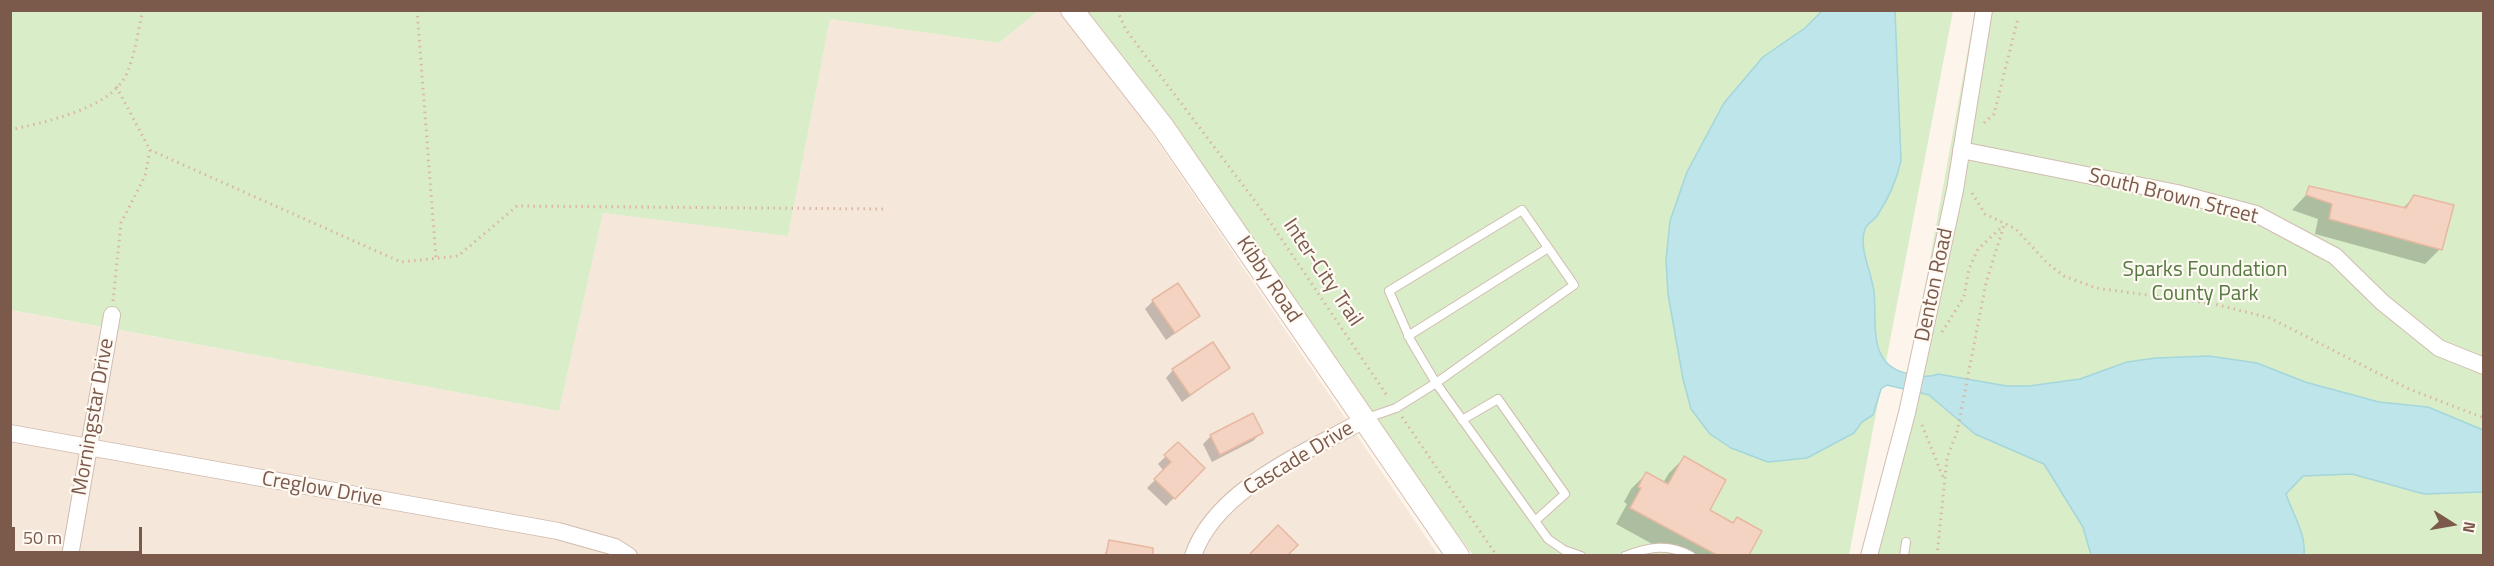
<!DOCTYPE html>
<style>
body{margin:0}
#map{position:relative;width:2494px;height:566px;overflow:hidden;background:#fdf5ec;font-family:"Titillium Web",sans-serif}
canvas{display:block}
.frame{position:absolute;inset:0;border:12px solid #7b5a4c;pointer-events:none}
.north{position:absolute;left:2422px;top:494px;width:60px;height:60px;-webkit-text-stroke:4px #fff9f3;paint-order:stroke;rotate:101deg;font-size:16px;font-weight:700;line-height:24px;text-align:center;color:#7b5a4c}
.north::after{content:'';display:block;margin:auto;width:21px;height:27px;background:#7b5a4c;clip-path:polygon(50% 0,100% 100%,50% 72%,0 100%)}
.scale{position:absolute;left:12px;top:527px;width:130px;height:27px;box-sizing:border-box;border:3px solid #7b5a4c;border-top:0;padding-left:8px;font-size:18px;line-height:21px;white-space:nowrap;color:#7b5a4c;-webkit-text-stroke:4px #fff9f3;paint-order:stroke}
</style>
<div id="map">
<canvas width="2494" height="566"></canvas>
<div class="frame"></div>
<div class="north">N</div>
<div class="scale">50 m</div>
</div>
<script>
const context = document.querySelector('canvas').getContext('2d');
context.lineJoin = 'round';
function fillPath(path, color) { context.fillStyle = color; context.fill(path, 'evenodd'); }
function strokePath(path, color, width, dash) { context.strokeStyle = color; context.lineWidth = width; context.lineCap = dash ? 'butt' : 'round'; context.setLineDash(dash || []); context.stroke(path); }
function write(font, color, halo, rows, align = 'center') {
  context.font = font + ' "Titillium Web",sans-serif'; context.lineWidth = 4.5; context.setLineDash([]); context.textBaseline = 'middle'; context.strokeStyle = halo; context.fillStyle = color; for (const [text, x, y, turn = 0] of rows) {
    context.save(); context.translate(x, y); context.rotate((+turn || 0) * Math.PI / 180); context.textAlign = isNaN(turn) ? turn : align; if (halo) context.strokeText(text, 0, 0); context.fillText(text, 0, 0); context.restore();
  }
}
fillPath(new Path2D(`
 M1038,11h31l369,544h-1427l-1,-245 549,101 44,-198 185,23 42,-217 169,24z`), '#f5e7da');
fillPath(new Path2D(`
 M10,11h1028l-39,32 -169,-24 -42,217 -185,-23 -44,198 -548,-101z
 M1071,11h882l-104,544h-376z
 M1975,11h508v544l-607,1z`), '#d9edc8');
const water = new Path2D(`
 M1823,10l72,1 6,150c-5,21 -12,37 -24,55 -3,5 -10,7 -12,13 -7,19 7,44 9,63 3,33 -7,76 37,82 10,2 18,4 27,0l69,12h22l51,-7 47,-17 29,-4 53,-2 48,7 48,19 74,20 49,5 55,23v62l-59,2 -72,-20 -49,2 -17,18c7,21 20,39 18,61h-213l-8,-28 -39,-63 -69,-30 -46,-39 -42,-10 -6,4 -8,26 -11,7 -8,11 -47,25 -39,4 -37,-14 -21,-14 -19,-25 -8,-30 -15,-85 -2,-34 4,-39 17,-49 37,-69 39,-46 42,-29z`);
fillPath(water, '#bee5e9');
strokePath(water, '#a4d6db', 1.5);
fillPath(new Path2D(`
 M2308,193l95,15 11,-11 26,52 -15,15 -110,-30 3,-15 -26,-9z
 M1153,301l45,15 -32,24 -21,-31z
 M1229,368l-47,34 -16,-24 7,-8z
 M1261,433l-8,8 -41,21 -9,-18 8,-8z
 M1178,444l25,24 -37,38 -19,-18 17,-17 -6,-7z
 M1684,458l24,53 24,13 28,8 -13,24h-73l-58,-32 11,-20 -3,-2 7,-13 15,-15 17,9 6,-10z
 M1110,542l20,4 -2,10h-24z`), '#0003');
const building = new Path2D(`
 M2309,186l97,22 8,-13 40,10 -12,45 -113,-31 3,-15 -26,-9z
 M1178,283l22,33 -25,17 -23,-33z
 M1213,342l17,26 -40,27 -18,-26z
 M1253,413l10,20 -43,22 -10,-20z
 M1178,442l27,26 -30,31 -21,-20 17,-17 -7,-7z
 M1684,456l42,24 -16,30 23,13 4,-6 25,14 -13,24h-32l-87,-47 11,-20 -3,-1 8,-15 22,12z
 M1278,525l20,20 -10,10h-39z
 M1109,540l44,8v7h-47z`);
fillPath(building, '#f4d3c2');
strokePath(building, '#e7b8a2', 1.5);
const lane = new Path2D(`
 M1522,210l52,75 -138,98 -25,-42 -22,-50z
 M1408,336l140,-88
 M1367,418l29,-10 40,-25 112,156 16,11 17,6
 M1462,420l36,-21 67,95 -30,27
 M1625,556c23,-9 44,-13 66,0
 M1904,556l2,-14`);
const street = new Path2D(`
 M1961,150l216,43 79,21 79,42 47,46 57,46 45,18
 M10,433l548,98 57,16 14,9
 M70,556l42,-241
 M1193,556c22,-67 114,-104 171,-136
 M1869,556l38,-143 48,-223 29,-180`);
const secondary = new Path2D(`
 M1072,10l91,117 295,429`);
strokePath(lane, '#d1bcb0', 10);
strokePath(street, '#d1bcb0', 18);
strokePath(secondary, '#d7beaf', 24);
strokePath(new Path2D(`
 M417,10l19,248
 M1117,10l9,20 138,183 124,184
 M1984,123l10,-9 24,-96
 M10,130c34,-8 102,-21 117,-57 8,-19 11,-42 16,-63
 M150,150l251,112 57,-6 59,-50 367,3
 M1972,193l13,21 31,15 31,34 17,13 32,12 118,16 56,14 139,71 75,29
 M113,301l8,-78 24,-47 5,-26 -34,-64
 M1942,332l22,-35 5,-28 9,-20 25,-23
 M1402,417l95,139
 M1922,425l21,52
 M1937,556l10,-98 10,-26 29,-149 18,-58`), '#dab6a4', 3, [1.5, 4.5]);
strokePath(lane, '#fff', 8);
strokePath(street, '#fff', 16);
strokePath(secondary, '#fff', 22);
write('21px', '#7b5a4c', '#fff9f3', [
 ["South Brown Street",2173,197,14],
 ["Inter-City Trail",1322,273,56],
 ["Kibby Road",1268,280,56],
 ["Denton Road",1935,285,-78],
 ["Morningstar Drive",94,417,-80],
 ["Cascade Drive",1299,459,-31],
 ["Creglow Drive",322,490,10]
]);
write('21px', '#557a41', '#fff9f3', [
 ["Sparks Foundation",2205,271],
 ["County Park",2205,295]
]);
</script>
